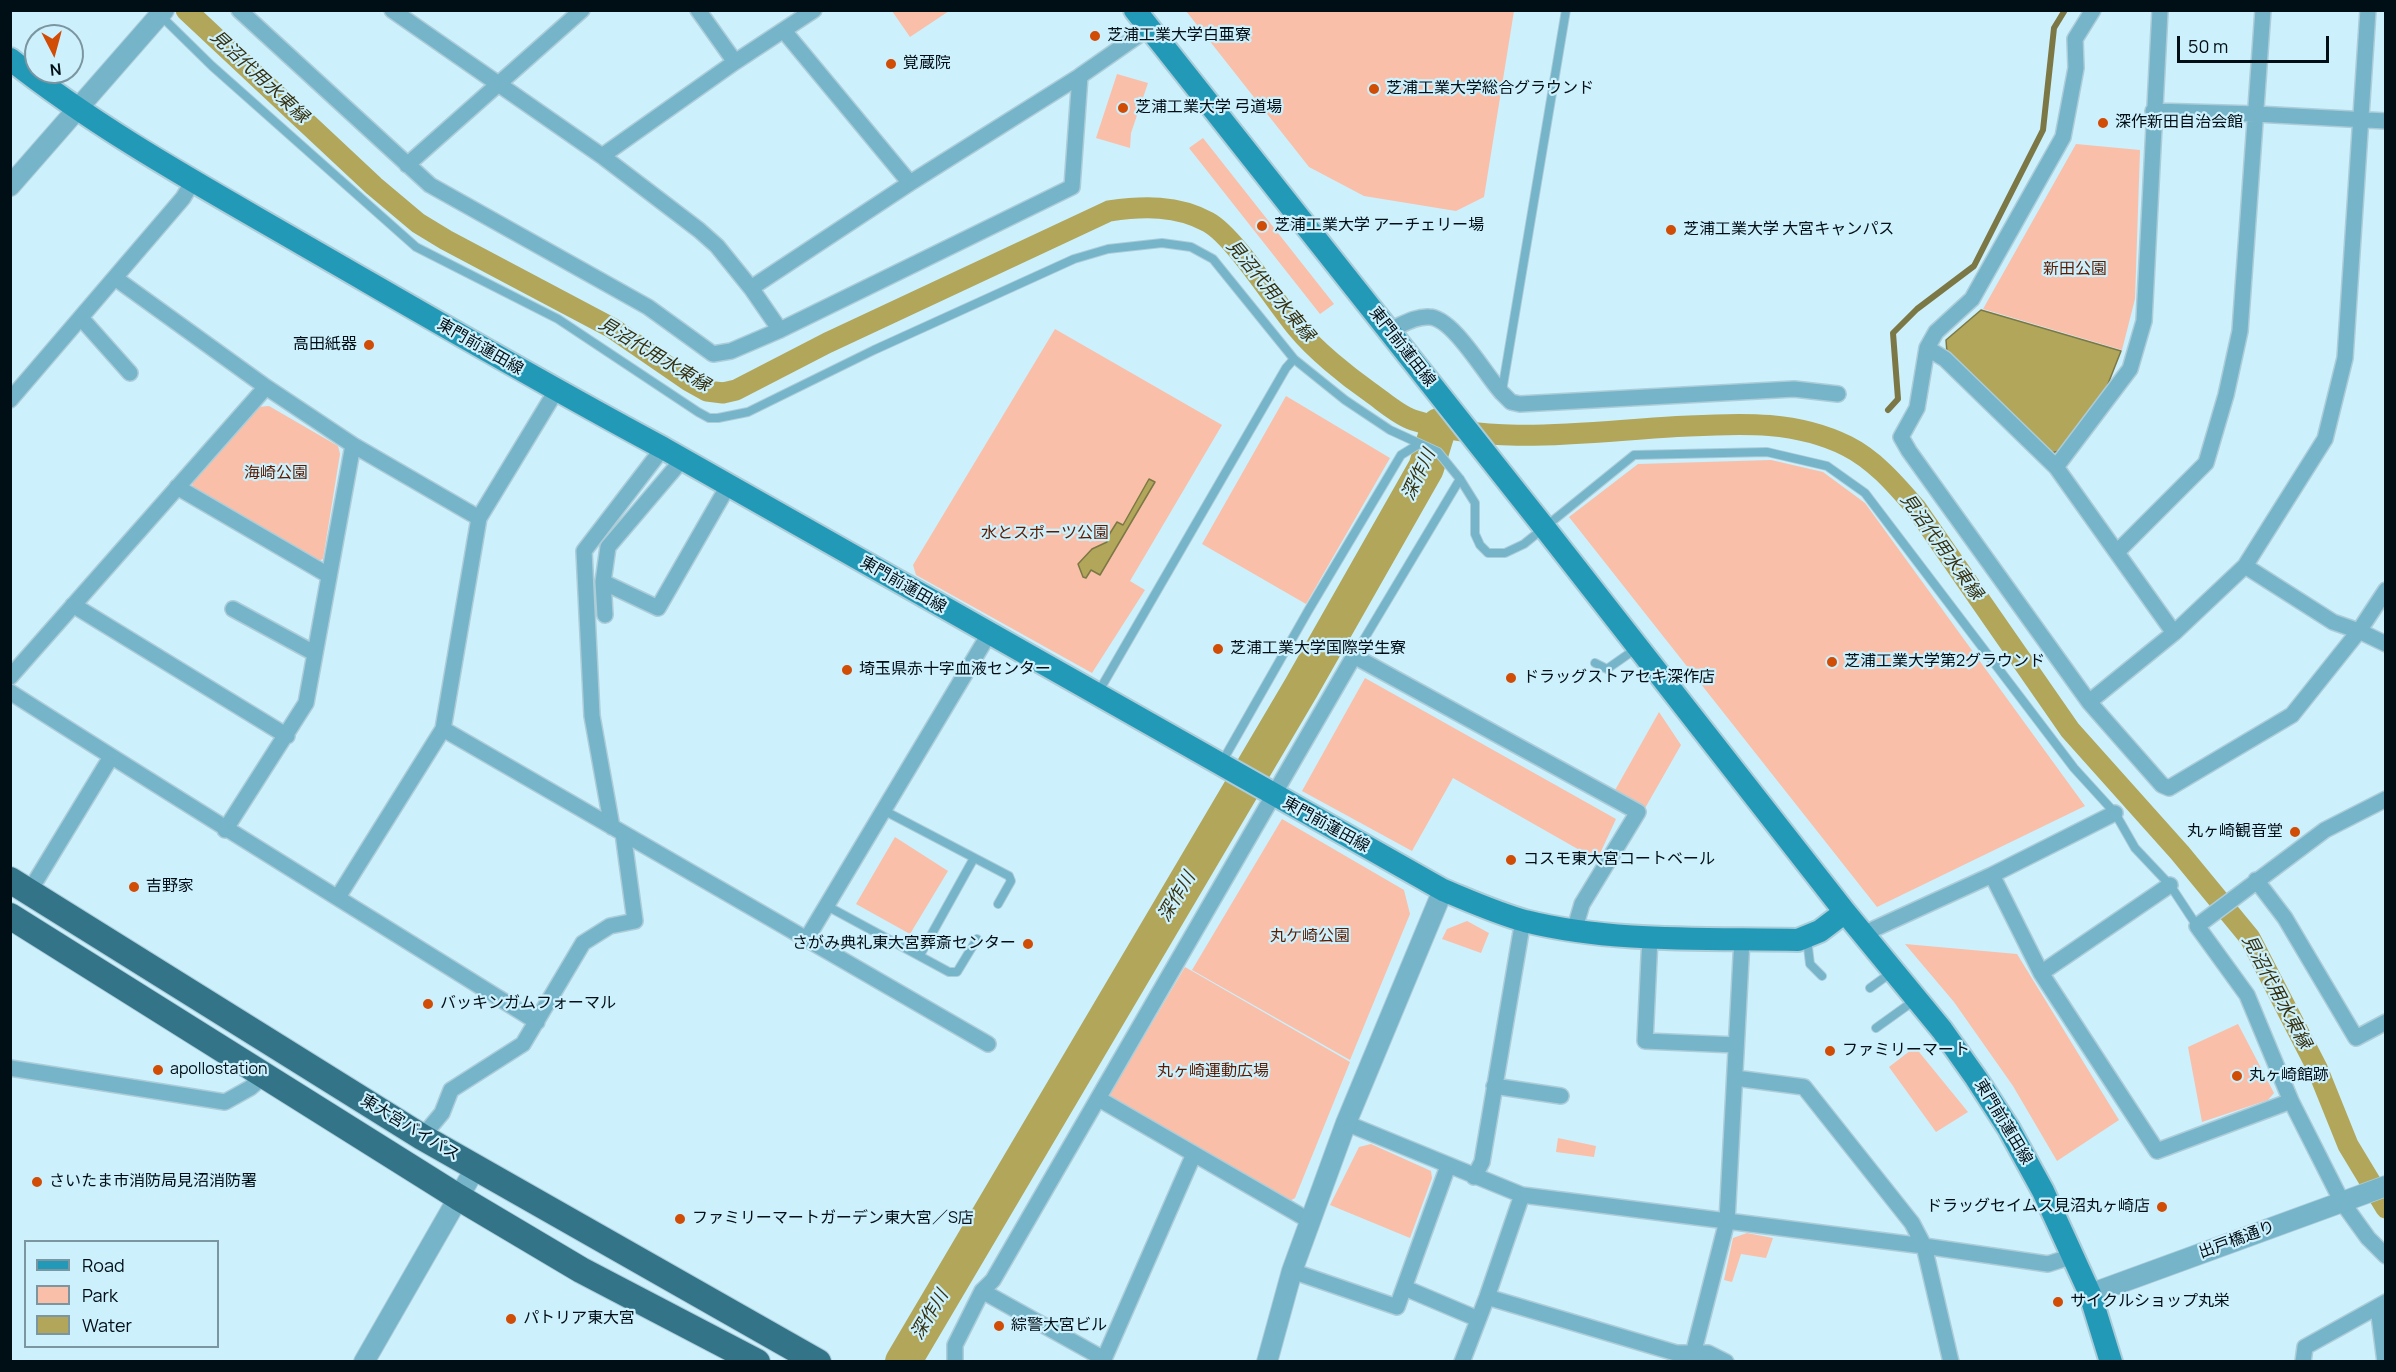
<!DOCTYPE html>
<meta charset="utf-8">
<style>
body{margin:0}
#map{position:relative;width:2396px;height:1372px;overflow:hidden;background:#cdf0fd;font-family:Manrope,sans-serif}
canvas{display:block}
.frame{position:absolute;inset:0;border:12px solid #000e15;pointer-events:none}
.legend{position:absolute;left:24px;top:1240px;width:195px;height:108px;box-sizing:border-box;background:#cdf0fd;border:2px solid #7b96a0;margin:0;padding:8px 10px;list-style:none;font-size:18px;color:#000e15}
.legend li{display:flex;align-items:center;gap:12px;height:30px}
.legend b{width:30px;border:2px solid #7b96a0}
.north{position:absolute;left:24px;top:24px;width:60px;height:60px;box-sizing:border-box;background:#cdf0fd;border:2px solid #7b96a0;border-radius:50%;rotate:174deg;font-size:16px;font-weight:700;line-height:24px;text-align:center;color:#000e15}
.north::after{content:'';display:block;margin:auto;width:21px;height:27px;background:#d14c05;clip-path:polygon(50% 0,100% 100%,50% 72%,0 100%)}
.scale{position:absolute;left:2177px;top:36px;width:152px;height:27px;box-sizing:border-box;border:3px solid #000e15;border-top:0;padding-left:8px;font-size:18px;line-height:21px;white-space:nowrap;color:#000e15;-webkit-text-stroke:4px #cdf0fd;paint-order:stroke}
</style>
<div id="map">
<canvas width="2396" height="1372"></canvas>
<div class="frame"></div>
<ul class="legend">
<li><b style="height:8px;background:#2399b8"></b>Road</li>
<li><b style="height:16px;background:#f9bfa9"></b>Park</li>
<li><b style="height:16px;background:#b1a659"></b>Water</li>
</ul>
<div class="north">N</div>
<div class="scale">50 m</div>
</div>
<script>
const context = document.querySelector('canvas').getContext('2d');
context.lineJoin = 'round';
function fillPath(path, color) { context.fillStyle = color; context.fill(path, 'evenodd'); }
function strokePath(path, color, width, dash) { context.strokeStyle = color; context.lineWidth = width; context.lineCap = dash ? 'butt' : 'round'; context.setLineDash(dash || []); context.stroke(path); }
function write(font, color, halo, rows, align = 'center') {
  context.font = font + ' Manrope,"Noto Sans JP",sans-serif'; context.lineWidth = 4.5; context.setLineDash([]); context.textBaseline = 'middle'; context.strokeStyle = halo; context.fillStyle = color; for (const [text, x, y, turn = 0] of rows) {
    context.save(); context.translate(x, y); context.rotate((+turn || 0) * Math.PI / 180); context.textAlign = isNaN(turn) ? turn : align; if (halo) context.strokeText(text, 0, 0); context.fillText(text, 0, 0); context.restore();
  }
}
fillPath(new Path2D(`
 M892,11h57l-39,26z
 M1186,11h328l-30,186 -28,14 -92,-15 -55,-29z
 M1117,74l31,9 -17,50 -1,15 -34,-10z
 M1203,138l131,166 -14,10 -131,-166z
 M2076,144l64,6 -5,149 -13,51 -139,-41z
 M1055,329l167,96 -92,156 15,9 -53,83 -176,-98 -3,-10z
 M1286,396l104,62 -84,146 -104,-60z
 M269,406l69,40 2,8 -17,105 -7,3 -123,-72 -1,-8 66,-75z
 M1771,460l52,12 42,31 220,303 -208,101 -308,-390 69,-53z
 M1365,678l251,141 -19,41 -144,-82 -41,73 -110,-60z
 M1659,712l22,33 -37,65 -30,-18z
 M1282,819l122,71 6,24 -60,146 -158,-90z
 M895,837l53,34 -38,63 -54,-30z
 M1467,921l22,12 -8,20 -39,-14 5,-10z
 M1905,944l112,10 102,166 -62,41 -44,-75 -59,-84z
 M1185,967l165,95 -55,136 -7,4 -177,-101 -1,-7z
 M2238,1024l36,69 -6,7 -66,22 -14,-75z
 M1915,1047l53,65 -32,20 -47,-65z
 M1558,1138l38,8 -2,11 -38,-5z
 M1371,1144l60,27 1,7 -22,60 -80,-33 29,-58z
 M1747,1233l26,5 -7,20 -25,-4 -9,28 -8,-2 9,-42z`), '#f9bfa9');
const water = new Path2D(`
 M1981,310l140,41 -15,38 -43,61 -12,3 -104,-100 -1,-13z
 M1149,479l6,3 -55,93 -9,-5 -5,8 -3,-1 -5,-13 14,-15 15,-7v-4l10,-16 6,3z`);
fillPath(water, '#b1a659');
strokePath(water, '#7c7845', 1.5);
strokePath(new Path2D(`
 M1888,410l10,-11 -5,-66 24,-24 57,-43 69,-136 11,-102 11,-18`), '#7c7845', 6);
strokePath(new Path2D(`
 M186,10l188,176 44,37 28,17 166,88 77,53 18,10 16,2 13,-3 91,-47 282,-132c34,-5 68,-6 99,11 26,14 68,81 89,106 18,22 50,48 73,64 13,9 28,23 43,28 88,28 184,10 276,6 54,-3 108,-5 158,20 28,14 49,39 69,62l154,222 110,123 70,85 67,130 31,77 38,63`), '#b1a659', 21);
strokePath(new Path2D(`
 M903,1362l398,-674 125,-220 13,-42`), '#b1a659', 36);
const service = new Path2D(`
 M161,16l51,50 204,181 142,72 140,93 11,6h9l30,-6 126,-62 200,-91 34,-10 54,-6 29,4 22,12 81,100 51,41 45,30 48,22 22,27 15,24v31l5,11 8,8h17l19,-9 110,-89 133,-3 60,14 38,27 209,275 41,45 20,35 35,37 27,41
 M1502,391l64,-381
 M1354,656l106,-177
 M1595,663l12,6 30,-21
 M1099,691l187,-323 8,-9
 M1222,762l86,-151 93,-156 18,-11
 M883,810l126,66 2,5 -13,23
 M827,906l122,66h8l20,-33
 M1807,939l3,25 12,12
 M920,955l54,-97
 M1870,988l22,-16
 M1876,1028l39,-28`);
const minor = new Path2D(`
 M239,10l191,175 218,122 65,47 18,-3 49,-21 292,-143 8,-111
 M392,10l210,146 97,74 18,16 34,42 29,42
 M698,10l37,52
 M2093,10l-18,29 1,29 -13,69 -91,162 -36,33 -9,16 -10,60 -16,29 8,14 180,251 73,83 7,3 123,-73 67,-84 27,-41
 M784,31l126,152
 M2153,111l103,3 130,7
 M602,156l133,-94 79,-52
 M407,165l175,-155
 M115,278l151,109 87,58 126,73
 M751,288l159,-105 170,-107 69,-48
 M81,318l49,55
 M1389,330c13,-5 26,-14 40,-13 24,0 57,59 73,76l9,9 9,2 274,-15 44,5
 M1927,348l18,11 111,108 118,166
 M10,400l173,-202 10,-17
 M2056,467l74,-98 14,-48 16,-311
 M177,487l151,88
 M2117,552l89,-89 20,-68 14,-64 23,-321
 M2245,566l88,56 26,9 27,13
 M603,582l55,26 70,-122
 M73,605l214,131
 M233,609l81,44
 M605,615l-2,-33 5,-35 74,-87
 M10,677l256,-290
 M10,692c175,112 351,220 527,330
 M2089,702l85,-69 71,-67 80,-127 20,-81 23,-348
 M443,729l545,315
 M2386,799l-61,31 -128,96 50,69 44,106 51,101 26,36 18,18
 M612,827l-20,-111 -8,-165 79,-103
 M225,830l81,-127 47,-258
 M1992,875l49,98 116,178 134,-50
 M2256,880l29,38 71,120 30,-16
 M29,892l82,-135
 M338,897l105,-168 36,-211 77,-127
 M1863,934l129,-59 123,-62
 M1650,937l-5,104 91,4
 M806,940l183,-306
 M2041,973l129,-88
 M10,1068l215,34 25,-14 14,-12
 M1735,1078l69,9 108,136 12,23 27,116
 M1494,1086l67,10
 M1099,1099l211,122
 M1346,1123l176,72 402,51 124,18 25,-8
 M422,1137l20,-24 9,-23 72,-46 60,-101 27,-17 25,-5 -12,-88
 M1474,1177l8,-15 41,-242
 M1292,1271l105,36 51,-141
 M1405,1288l73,31
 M982,1291l122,68 90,-205
 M1487,1297l189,56h32l18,9
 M2378,1307l7,55
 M955,1362v-17l27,-54 11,-11 361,-624 284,156 -56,92 -8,27
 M1462,1362l25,-65 35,-102
 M1691,1362l36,-141 15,-282
 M2303,1362l2,-15 81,-45`);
const tertiary = new Path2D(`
 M10,186l154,-176
 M2090,1294l296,-108
 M364,1362l112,-195
 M1267,1362l25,-91 54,-148 97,-233`);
const secondary = new Path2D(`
 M1135,10l409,517 301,385 97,118 34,48 33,51 34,62 47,103 21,68
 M10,59c91,72 192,127 292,185 120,69 239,139 361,204l780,442c27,11 53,23 82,31 88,22 182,17 273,19l22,-9 25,-19`);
const trunk = new Path2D(`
 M10,880l412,257 396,225
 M10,916l448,281 123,73 176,92`);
strokePath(service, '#acccd8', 10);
strokePath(minor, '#acccd8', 18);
strokePath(tertiary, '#acccd8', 22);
strokePath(secondary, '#acccd8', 26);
strokePath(trunk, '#acccd8', 28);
strokePath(service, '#75b4c9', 8);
strokePath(minor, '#75b4c9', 15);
strokePath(tertiary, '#75b4c9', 20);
strokePath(secondary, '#2399b8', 22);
strokePath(trunk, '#337488', 26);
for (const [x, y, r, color] of [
 [1095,36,6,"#d14c05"],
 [891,64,6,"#d14c05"],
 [1374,89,6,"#d14c05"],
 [1123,108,6,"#d14c05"],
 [2103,123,6,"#d14c05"],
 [1262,226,6,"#d14c05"],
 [1671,230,6,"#d14c05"],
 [369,345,6,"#d14c05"],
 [1218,649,6,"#d14c05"],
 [1832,662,6,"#d14c05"],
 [847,670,6,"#d14c05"],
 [1511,678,6,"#d14c05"],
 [2295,832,6,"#d14c05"],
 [1511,860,6,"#d14c05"],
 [134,887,6,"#d14c05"],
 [1028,944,6,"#d14c05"],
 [428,1004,6,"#d14c05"],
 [1830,1051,6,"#d14c05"],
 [158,1070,6,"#d14c05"],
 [2237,1076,6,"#d14c05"],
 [37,1182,6,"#d14c05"],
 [2162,1207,6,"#d14c05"],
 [680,1219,6,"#d14c05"],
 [2058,1302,6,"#d14c05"],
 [511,1319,6,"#d14c05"],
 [999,1326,6,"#d14c05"]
]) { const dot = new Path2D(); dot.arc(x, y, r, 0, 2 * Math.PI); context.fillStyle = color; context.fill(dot); strokePath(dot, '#cdf0fd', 2); }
write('16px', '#000e15', '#cdf0fd', [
 ["芝浦工業大学白亜寮",1107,36],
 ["覚蔵院",903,64],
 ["芝浦工業大学総合グラウンド",1386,89],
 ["芝浦工業大学 弓道場",1135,108],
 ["深作新田自治会館",2115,123],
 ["芝浦工業大学 アーチェリー場",1274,226],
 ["芝浦工業大学 大宮キャンパス",1683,230],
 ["高田紙器",357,345,"right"],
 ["芝浦工業大学国際学生寮",1230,649],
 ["芝浦工業大学第2グラウンド",1844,662],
 ["埼玉県赤十字血液センター",859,670],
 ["ドラッグストアセキ深作店",1523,678],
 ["丸ヶ崎観音堂",2283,832,"right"],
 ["コスモ東大宮コートベール",1523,860],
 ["吉野家",146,887],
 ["さがみ典礼東大宮葬斎センター",1016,944,"right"],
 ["バッキンガムフォーマル",440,1004],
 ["ファミリーマート",1842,1051],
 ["apollostation",170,1070],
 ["丸ヶ崎館跡",2249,1076],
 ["さいたま市消防局見沼消防署",49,1182],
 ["ドラッグセイムス見沼丸ヶ崎店",2150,1207,"right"],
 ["ファミリーマートガーデン東大宮／S店",692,1219],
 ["サイクルショップ丸栄",2070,1302],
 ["パトリア東大宮",523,1319],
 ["綜警大宮ビル",1011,1326]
], 'left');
write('16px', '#5d1b00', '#cdf0fd', [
 ["新田公園",2075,270],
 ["海崎公園",276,474],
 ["水とスポーツ公園",1045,534],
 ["丸ケ崎公園",1310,937],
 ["丸ヶ崎運動広場",1213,1072]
]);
write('16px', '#000e15', '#cdf0fd', [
 ["東門前蓮田線",480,347,30],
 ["東門前蓮田線",1402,347,52],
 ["東門前蓮田線",903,585,30],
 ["東門前蓮田線",1326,825,29],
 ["東門前蓮田線",2003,1122,59],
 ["東大宮バイパス",410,1128,31],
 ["出戸橋通り",2237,1240,-20]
]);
write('italic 18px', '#35300e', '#cdf0fd', [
 ["見沼代用水東縁",259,77,43],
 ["見沼代用水東縁",1270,291,50],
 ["見沼代用水東縁",654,355,31],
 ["深作川",1419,475,-65],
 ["見沼代用水東縁",1941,547,54],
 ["深作川",1177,897,-59],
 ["見沼代用水東縁",2276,992,62],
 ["深作川",930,1315,-59]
]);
</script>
